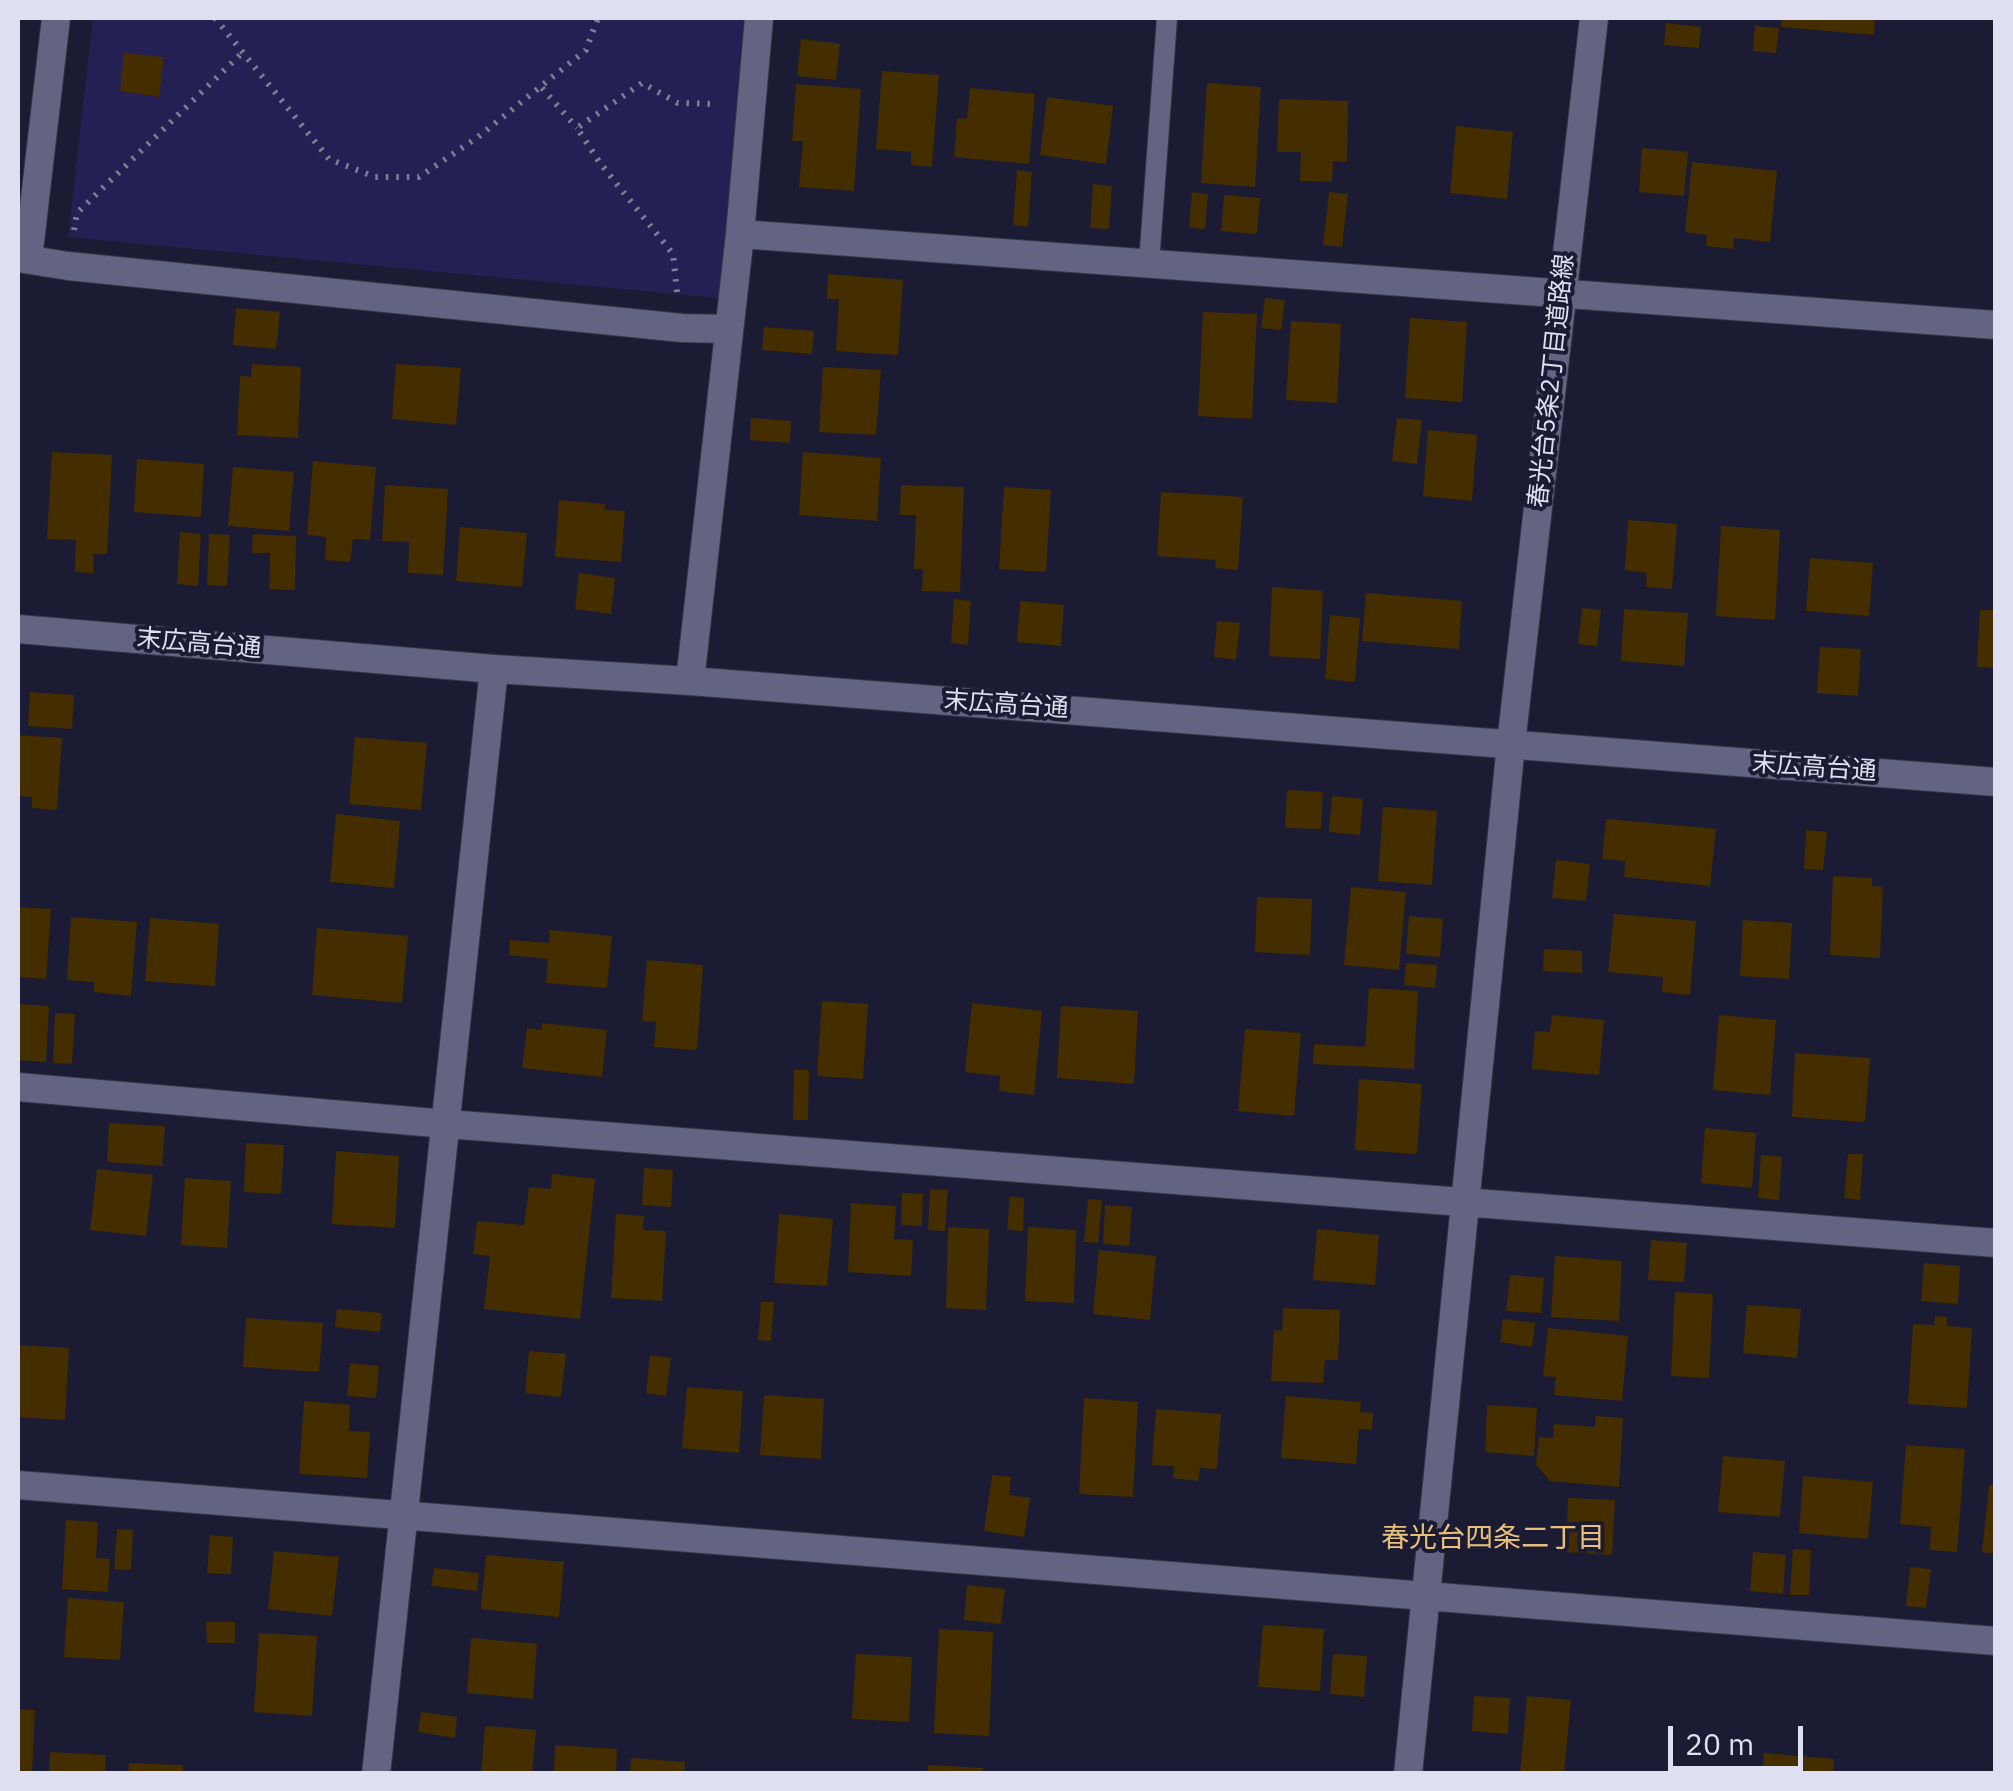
<!DOCTYPE html>
<meta charset="utf-8">
<style>
body{margin:0}
#map{position:relative;width:2013px;height:1791px;overflow:hidden;background:#1b1b33;font-family:"IBM Plex Sans",sans-serif}
canvas{display:block}
.frame{position:absolute;inset:0;border:20px solid #dedff1;pointer-events:none}
.scale{position:absolute;left:1668px;top:1726px;width:135px;height:45px;box-sizing:border-box;border:5px solid #dedff1;border-top:0;padding-left:12px;font-size:30px;line-height:35px;white-space:nowrap;color:#dedff1;-webkit-text-stroke:8px #1b1b33;paint-order:stroke}
</style>
<div id="map">
<canvas width="2013" height="1791"></canvas>
<div class="frame"></div>
<div class="scale">20 m</div>
</div>
<script>
const context = document.querySelector('canvas').getContext('2d');
context.lineJoin = 'round';
function fillPath(path, color) { context.fillStyle = color; context.fill(path, 'evenodd'); }
function strokePath(path, color, width, dash) { context.strokeStyle = color; context.lineWidth = width; context.lineCap = dash ? 'butt' : 'round'; context.setLineDash(dash || []); context.stroke(path); }
function write(font, color, halo, rows, align = 'center') {
  context.font = font + ' "IBM Plex Sans","Noto Sans JP",sans-serif'; context.lineWidth = 8; context.setLineDash([]); context.textBaseline = 'middle'; context.strokeStyle = halo; context.fillStyle = color; for (const [text, x, y, turn = 0] of rows) {
    context.save(); context.translate(x, y); context.rotate((+turn || 0) * Math.PI / 180); context.textAlign = isNaN(turn) ? turn : align; if (halo) context.strokeText(text, 0, 0); context.fillText(text, 0, 0); context.restore();
  }
}
fillPath(new Path2D(`
 M93,18h664l-29,281 -660,-62z`), '#242053');
fillPath(new Path2D(`
 M1782,18h93l-1,17 -93,-8z
 M1666,23l35,4 -2,21 -35,-3z
 M1755,26l24,2 -3,25 -23,-2z
 M801,39l39,5 -4,36 -39,-4z
 M124,53l40,4 -5,40 -39,-6z
 M882,71l57,4 -7,92 -21,-2v-13l-35,-3z
 M1207,83l54,4 -6,100 -54,-4z
 M796,84l65,5 -7,102 -55,-4 4,-46h-11z
 M970,88l65,6 -6,70 -75,-7 3,-39 10,1z
 M1047,97l66,9 -7,58 -66,-9z
 M1279,99l69,2 -1,61 -14,-1 -1,21 -32,-1 1,-29h-24z
 M1456,126l57,6 -6,67 -57,-6z
 M1642,148l46,4 -4,44 -45,-4z
 M1692,162l85,9 -7,71 -36,-4 -1,11 -27,-3 1,-11 -22,-3z
 M1017,170l15,2 -4,55 -15,-2z
 M1093,184l19,2 -3,43 -19,-1z
 M1192,192l16,2 -3,35 -16,-1z
 M1329,192l19,2 -6,53 -19,-2z
 M1224,195l36,3 -3,36 -36,-3z
 M828,274l75,6 -5,75 -62,-4 3,-52h-12z
 M1265,298l20,2 -4,30 -20,-2z
 M236,308l44,4 -4,37 -43,-4z
 M1203,312l54,2 -5,105 -54,-3z
 M1410,318l57,4 -5,80 -57,-4z
 M1291,321l50,3 -4,79 -51,-3z
 M764,327l50,4 -2,23 -50,-4z
 M252,364l49,3 -3,71 -61,-3 3,-59 11,1z
 M396,364l65,4 -5,57 -64,-6z
 M823,367l58,3 -5,65 -57,-3z
 M751,418l40,3 -1,22 -40,-3z
 M1397,418l25,2 -5,44 -25,-3z
 M1428,430l49,5 -5,66 -49,-5z
 M52,452l60,3 -5,99h-13l-1,19 -18,-1 1,-32 -29,-1z
 M803,452l78,6 -4,63 -78,-6z
 M137,459l67,5 -3,53 -67,-5z
 M313,461l63,6 -6,73 -17,-1 -3,23 -25,-2 1,-23 -19,-2z
 M233,467l61,5 -5,59 -61,-5z
 M385,485l63,4 -5,86 -35,-2 1,-31 -27,-1z
 M901,485l63,2 -4,105 -38,-1 1,-22h-9l2,-54h-16z
 M1004,487l47,3 -5,82 -47,-3z
 M1161,492l82,5 -5,73 -23,-2 1,-8 -59,-4z
 M559,500l46,4v6l20,1 -4,51 -66,-5z
 M1628,520l49,4 -5,65 -26,-2 1,-14 -22,-3z
 M1721,526l59,4 -5,90 -59,-4z
 M460,527l67,6 -5,54 -66,-6z
 M180,532l21,2 -3,52 -21,-2z
 M209,534l21,1 -3,51 -20,-1z
 M253,534l43,2 -1,54 -26,-1 1,-36h-18z
 M1810,558l63,5 -4,53 -63,-5z
 M579,573l36,5 -4,36 -36,-5z
 M1272,587l51,4 -3,68 -51,-3z
 M1366,593l96,8 -3,48 -97,-8z
 M954,599l17,2 -3,44 -17,-2z
 M1020,601l44,4 -3,41 -44,-4z
 M1582,608l19,2 -4,36 -19,-2z
 M1624,609l64,4 -4,53 -63,-5z
 M1980,610h16v58l-19,-1z
 M1330,615l30,3 -5,64 -30,-3z
 M1217,621l23,2 -4,37 -22,-3z
 M1820,647l41,2 -3,47 -41,-3z
 M30,692l44,3 -2,34 -44,-3z
 M18,735l44,3 -5,72 -25,-2v-11l-14,-1z
 M355,737l72,6 -6,67 -72,-6z
 M1287,790l36,2 -2,37 -36,-1z
 M1332,796l31,3 -3,36 -31,-3z
 M1383,807l54,4 -5,74 -54,-4z
 M336,814l64,7 -6,67 -64,-6z
 M1606,819l110,10 -6,57 -86,-9 1,-16 -23,-2z
 M1806,830l21,2 -4,38 -19,-1z
 M1556,860l34,4 -4,37 -34,-3z
 M1833,876l39,2v8l11,1 -3,71 -50,-3z
 M1351,887l55,5 -7,78 -55,-5z
 M1257,897l55,2 -2,56 -55,-3z
 M18,907l33,2 -5,70 -28,-2z
 M1614,914l82,7 -6,74 -28,-3 1,-15 -55,-5z
 M1409,916l34,3 -3,38 -34,-3z
 M71,917l66,5 -6,74 -37,-4v-10l-27,-2z
 M150,918l69,6 -4,62 -70,-5z
 M1743,920l49,3 -3,56 -49,-3z
 M317,928l91,8 -6,67 -90,-8z
 M550,930l62,6 -5,52 -61,-5 2,-24 -39,-4 1,-15 39,3z
 M1544,949l38,2v22l-39,-2z
 M647,960l56,5 -6,85 -43,-3 2,-25 -14,-1z
 M1406,963l31,2 -2,23 -31,-3z
 M1369,988l49,3 -4,78 -101,-5 1,-20 51,3z
 M822,1001l46,3 -5,75 -46,-3z
 M972,1003l70,8 -8,84 -35,-4 1,-15 -35,-4z
 M18,1004l31,2 -3,56 -28,-2z
 M1061,1006l77,5 -4,73 -77,-6z
 M55,1013l20,1 -3,50 -19,-1z
 M1552,1015l52,5 -5,55 -67,-6 3,-38 15,1z
 M1719,1015l57,5 -6,75 -57,-5z
 M542,1023l65,7 -5,47 -80,-9 5,-40 15,2z
 M1245,1029l56,4 -7,83 -56,-5z
 M1795,1053l75,5 -5,64 -73,-5z
 M794,1070h15l-1,50h-15z
 M1359,1079l63,5 -5,70 -62,-4z
 M109,1123l56,3 -3,40 -55,-4z
 M1705,1128l51,5 -4,55 -51,-5z
 M246,1143l38,2 -3,49 -37,-2z
 M336,1151l63,5 -4,72 -63,-4z
 M1848,1154h15l-3,46 -16,-2z
 M1761,1155l21,2 -3,43 -21,-2z
 M644,1168l29,2 -2,37 -29,-2z
 M97,1169l56,6 -7,61 -56,-6z
 M552,1174l43,5 -15,140 -96,-10 6,-53 -17,-2 4,-33 47,4 5,-38 22,2z
 M185,1178l46,3 -4,67 -46,-3z
 M930,1189l18,1 -3,41 -17,-1z
 M902,1193l21,1 -1,32 -21,-1z
 M1010,1196l14,2 -1,33 -16,-1z
 M1088,1199l14,1 -4,43 -14,-1z
 M851,1203l45,3 -2,33 19,1 -2,36 -63,-4z
 M1105,1205l27,2 -3,39 -26,-2z
 M616,1214l28,2 -1,14 23,1 -4,70 -51,-3z
 M779,1214l54,5 -6,67 -53,-3z
 M948,1227l41,2 -3,81 -40,-2z
 M1028,1227l48,3 -2,73 -49,-2z
 M1317,1229l62,6 -4,50 -62,-5z
 M1651,1240l36,3 -3,39 -36,-2z
 M1099,1250l57,6 -6,64 -57,-6z
 M1555,1256l67,5 -3,60 -68,-4z
 M1924,1263l36,3 -2,38 -37,-3z
 M1510,1275l34,3 -3,35 -35,-2z
 M1675,1292l38,2 -4,84 -38,-2z
 M761,1302h13l-3,39 -13,-1z
 M1747,1305l54,4 -4,49 -54,-5z
 M1283,1308l57,2 -2,50h-13l-2,23 -52,-2 3,-51 8,1z
 M337,1309l45,4 -2,19 -45,-5z
 M1935,1316l12,1v9l25,2 -5,80 -59,-4 5,-80 21,1z
 M246,1318l77,5 -4,49 -76,-5z
 M1503,1319l32,4 -3,24 -32,-5z
 M1548,1328l80,8 -6,65 -68,-6 2,-18 -13,-1z
 M18,1345l51,3 -4,72 -47,-3z
 M529,1351l37,3 -5,43 -36,-4z
 M650,1355l21,3 -5,38 -20,-3z
 M350,1363l29,3 -3,32 -29,-2z
 M687,1387l56,4 -4,62 -57,-5z
 M764,1395l60,4 -3,60 -61,-4z
 M1286,1396l75,6 -1,10 13,1 -1,17 -13,-1 -3,35 -75,-6z
 M1084,1398l54,4 -5,95 -54,-3z
 M304,1401l46,4 -1,26 21,1 -3,46 -68,-4z
 M1487,1405l50,3 -3,48 -49,-4z
 M1156,1409l65,5 -4,55 -17,-1 -2,13 -25,-3 1,-12 -22,-1z
 M1596,1416l27,2 -4,69 -69,-6 -14,-16 3,-28 14,1 1,-14 41,3z
 M1906,1445l59,4 -8,103 -27,-2 1,-23 -31,-3z
 M1723,1456l62,5 -5,56 -62,-5z
 M992,1475l19,2 -2,18 21,3 -6,39 -40,-6z
 M1803,1476l70,6 -5,57 -69,-6z
 M1989,1485l7,1v68l-14,-2z
 M1568,1498l47,2 -3,55 -46,-3z
 M66,1520l32,2 -2,36 14,1 -2,33 -46,-3z
 M117,1529l16,1 -2,40 -17,-1z
 M210,1535l23,2 -2,37 -24,-1z
 M1793,1549l18,1 -2,45h-19z
 M274,1551l65,6 -7,59 -64,-7z
 M1753,1552l33,3 -3,39 -33,-3z
 M486,1555l78,7 -5,55 -78,-8z
 M1910,1567l21,2 -5,39 -20,-2z
 M434,1568l45,5 -2,18 -46,-5z
 M967,1585l38,4 -4,35 -37,-4z
 M68,1598l56,4 -4,58 -56,-3z
 M206,1622h29v21h-28z
 M1263,1625l61,4 -4,62 -62,-4z
 M939,1629l54,3 -4,104 -55,-3z
 M259,1633l58,3 -5,80 -58,-4z
 M471,1638l66,6 -4,55 -66,-6z
 M856,1654l56,3 -3,65 -57,-3z
 M1333,1654l34,2 -3,41 -34,-3z
 M1474,1696l36,2 -2,36 -36,-3z
 M1527,1696l44,4 -7,74h-44z
 M18,1709l17,1 -3,64h-14z
 M421,1712l36,5 -2,21 -37,-6z
 M485,1726l51,4 -4,44h-51z
 M555,1745l62,4 -1,25h-62z
 M50,1752l56,3 -1,19h-56z
 M1764,1753l70,6 -1,15h-71z
 M631,1758l54,4 -1,12h-54z
 M129,1763l54,2v9h-55z
 M928,1765l55,3 -1,6h-55z`), '#442e00');
const service = new Path2D(`
 M1149,263l18,-245`);
const minor = new Path2D(`
 M740,234l1256,91
 M18,258l50,8 614,62 47,1
 M28,259l28,-241
 M690,681l50,-447 19,-216
 M18,1087l429,37 1549,119
 M18,1485l1978,156
 M376,1774l118,-1105
 M1408,1774l103,-1030 83,-726`);
const tertiary = new Path2D(`
 M18,629l476,40 196,12 1306,101`);
strokePath(service, '#363549', 22);
strokePath(minor, '#363549', 30);
strokePath(tertiary, '#363549', 30);
strokePath(new Path2D(`
 M215,18l114,141 46,18h44l59,-40 108,-87 12,-32
 M542,88l35,40
 M74,230l3,-17 166,-161
 M677,292l-4,-38 -73,-91 -23,-35 65,-45 36,20 40,1`), '#7e7f94', 6, [2.5, 8]);
strokePath(service, '#636482', 20);
strokePath(minor, '#636482', 28);
strokePath(tertiary, '#636482', 28);
write('25px', '#dedff1', '#1b1b33', [
 ["春光台5条2丁目道路線",1552,381,-84],
 ["末広高台通",199,644,5],
 ["末広高台通",1006,705,4],
 ["末広高台通",1814,768,4]
]);
write('28px', '#e9c07a', '#1b1b33', [
 ["春光台四条二丁目",1493,1539]
]);
</script>
